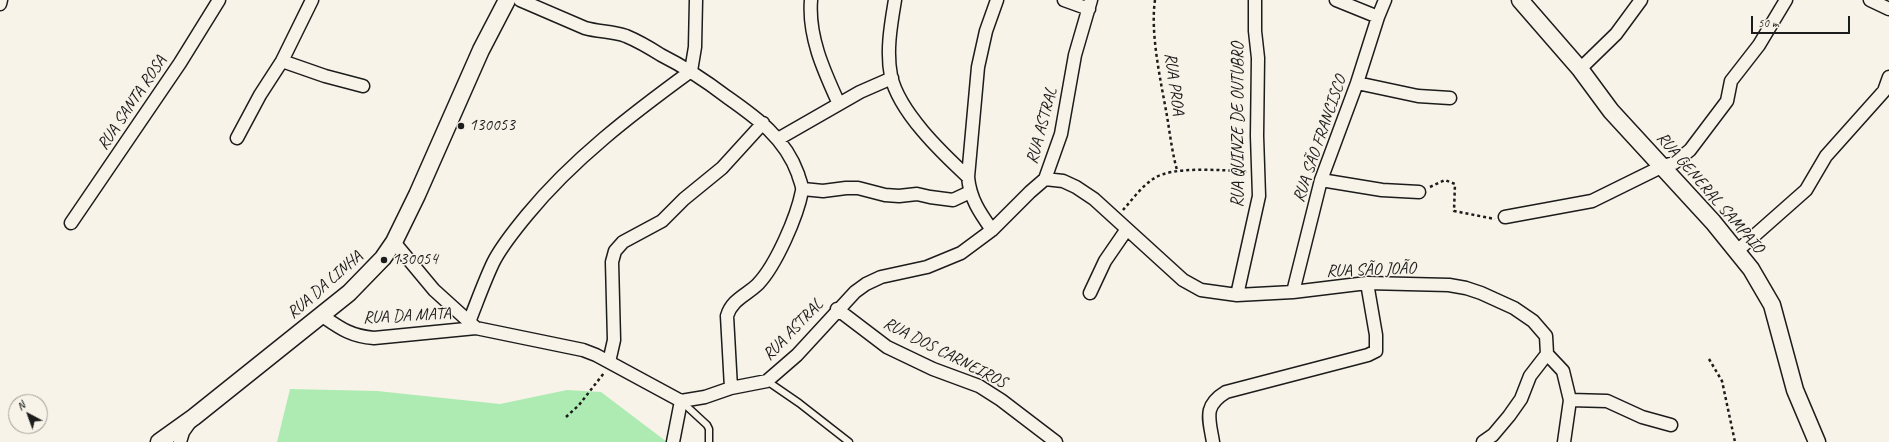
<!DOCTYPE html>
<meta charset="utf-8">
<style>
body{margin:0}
#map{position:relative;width:1889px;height:442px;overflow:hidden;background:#f7f3e8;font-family:Caveat,sans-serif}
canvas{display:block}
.north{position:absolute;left:8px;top:394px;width:40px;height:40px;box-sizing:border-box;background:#f7f3e8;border:1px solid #9f9d96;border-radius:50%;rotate:319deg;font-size:11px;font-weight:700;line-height:16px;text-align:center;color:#1c1c1c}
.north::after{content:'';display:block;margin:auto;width:14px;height:18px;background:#1c1c1c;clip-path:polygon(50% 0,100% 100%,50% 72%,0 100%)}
.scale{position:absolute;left:1751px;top:16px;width:99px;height:18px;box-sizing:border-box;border:2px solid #1c1c1c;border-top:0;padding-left:5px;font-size:12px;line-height:14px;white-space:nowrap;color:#1c1c1c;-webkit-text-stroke:3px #f7f3e8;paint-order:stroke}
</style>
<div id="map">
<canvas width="1889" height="442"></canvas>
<div class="north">N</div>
<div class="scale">50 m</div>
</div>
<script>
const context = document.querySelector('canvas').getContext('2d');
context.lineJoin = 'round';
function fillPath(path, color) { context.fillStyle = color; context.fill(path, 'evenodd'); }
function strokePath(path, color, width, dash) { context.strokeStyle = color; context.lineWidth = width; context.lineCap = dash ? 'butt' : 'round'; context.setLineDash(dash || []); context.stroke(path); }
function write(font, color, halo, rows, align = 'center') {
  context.font = font + ' Caveat,sans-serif'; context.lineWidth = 3; context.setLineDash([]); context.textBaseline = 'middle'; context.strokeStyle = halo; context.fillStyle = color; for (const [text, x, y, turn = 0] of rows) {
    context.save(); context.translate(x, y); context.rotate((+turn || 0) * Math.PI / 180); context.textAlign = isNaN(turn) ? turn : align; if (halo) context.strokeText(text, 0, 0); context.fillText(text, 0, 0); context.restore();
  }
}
fillPath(new Path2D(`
 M290,389l87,2 123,13 67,-14 34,2 66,50h-390z`), '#adebb2');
const service = new Path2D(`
 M767,381l32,22 50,39
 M681,401l26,24 2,4v13`);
const minor = new Path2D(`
 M520,0l65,28c14,4 27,3 41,8 12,5 24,12 35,19 24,12 45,26 66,42 30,21 58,41 71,77 1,5 5,12 4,17 -5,26 -26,74 -44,93 -11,11 -26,15 -31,32l4,72
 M811,0c-3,37 13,71 28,104
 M895,0c-4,24 -9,51 -4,76 8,36 51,77 77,101
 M1064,0l25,9
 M1336,0l42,17
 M1870,0l19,9
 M0,4l1,-4
 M282,61l43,15 38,10
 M1580,69l36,-35 25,-34
 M691,71l4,-24 1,-47
 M1357,83l61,13 32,2
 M237,138l23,-43 22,-34 30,-61
 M778,139l82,-47 32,-14
 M1045,179l18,2 13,6 18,12 89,81 18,10 36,5 56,-3 74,-9 82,2 17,3 15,5 33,15 19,13 13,15 1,18 16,17 7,29 -6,42
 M1321,180l61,10 37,2
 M803,189l20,2 23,-3h12l27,7 14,1 18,-2 13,3 23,3 17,-8
 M1505,217l87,-16 71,-35 11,-3 16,-13 37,-49 4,-20 28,-36 27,-45
 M71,223l109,-160 39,-63
 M992,230c-12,-17 -22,-31 -24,-53l10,-110 8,-36 11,-31
 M394,242l40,48 42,38 107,22 13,5 85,46 24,-4 26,-9 36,-7 30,-26 58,-63 11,-8 15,-7 46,-10 34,-14 31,-23 38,-38 15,-13 16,-45 14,-79 16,-55
 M1737,251l69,-61 20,-34 58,-65 5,-14
 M1293,292l28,-112 36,-97 21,-66 7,-17
 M1090,293l15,-32 22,-32
 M1237,295l22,-99 -2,-60 1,-78 -3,-27v-31
 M837,309l50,38 46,22 46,17 22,14 55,42
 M321,315c19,13 29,21 53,23l102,-10
 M469,322c8,-20 15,-40 24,-59 9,-18 22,-33 34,-48 46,-56 105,-101 164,-144
 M609,362l5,-22 -2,-78 3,-11 8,-9 39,-21 22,-22 38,-31 41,-45
 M1570,400l37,1 35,16 29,8
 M180,442l3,-10 7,-10
 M673,442l8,-41
 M1213,442c-4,-24 -10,-36 13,-50l142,-37 8,-4v-16l-9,-52
 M1483,442l10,-7 16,-19 12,-17 9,-23 17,-22`);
const tertiary = new Path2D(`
 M1520,0l60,69 31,42 102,111 38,47 21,36 23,85 22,52
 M159,442l35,-25 155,-124 34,-35 11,-16 23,-47 64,-145 26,-50`);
strokePath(service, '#1c1c1c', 9);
strokePath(minor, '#1c1c1c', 15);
strokePath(tertiary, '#1c1c1c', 19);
strokePath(new Path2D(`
 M1155,0c-5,34 6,82 12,116 3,18 5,36 10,54
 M1430,187l15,-7 10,4 -1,27 41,8
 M1123,210c9,-10 18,-23 30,-31 20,-14 69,-8 94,-8
 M1709,359l13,22 13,61
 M566,417l13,-12 25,-32`), '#1c1c1c', 2.5, [3, 3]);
strokePath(service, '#f7f3e8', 6);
strokePath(minor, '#f7f3e8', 12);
strokePath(tertiary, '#f7f3e8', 16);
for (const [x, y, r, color] of [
 [461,126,4,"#1c1c1c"],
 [384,260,4,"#1c1c1c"]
]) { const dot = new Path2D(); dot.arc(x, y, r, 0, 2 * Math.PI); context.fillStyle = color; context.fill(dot); strokePath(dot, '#f7f3e8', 1.5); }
write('17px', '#1c1c1c', '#f7f3e8', [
 ["RUA PROA",1174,84,82],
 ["RUA SANTA ROSA",132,103,-56],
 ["RUA QUINZE DE OUTUBRO",1239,125,-90],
 ["RUA ASTRAL",1042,126,-75],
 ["RUA SÃO FRANCISCO",1320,139,-71],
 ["RUA GENERAL SAMPAIO",1710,193,49],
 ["RUA SÃO JOÃO",1371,270,-2],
 ["RUA DA LINHA",325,285,-41],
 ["RUA DA MATA",407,316,-3],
 ["RUA ASTRAL",793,330,-46],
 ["RUA DOS CARNEIROS",945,353,27]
]);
write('17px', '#1c1c1c', '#f7f3e8', [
 ["130053",469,126],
 ["130054",392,260]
], 'left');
</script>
